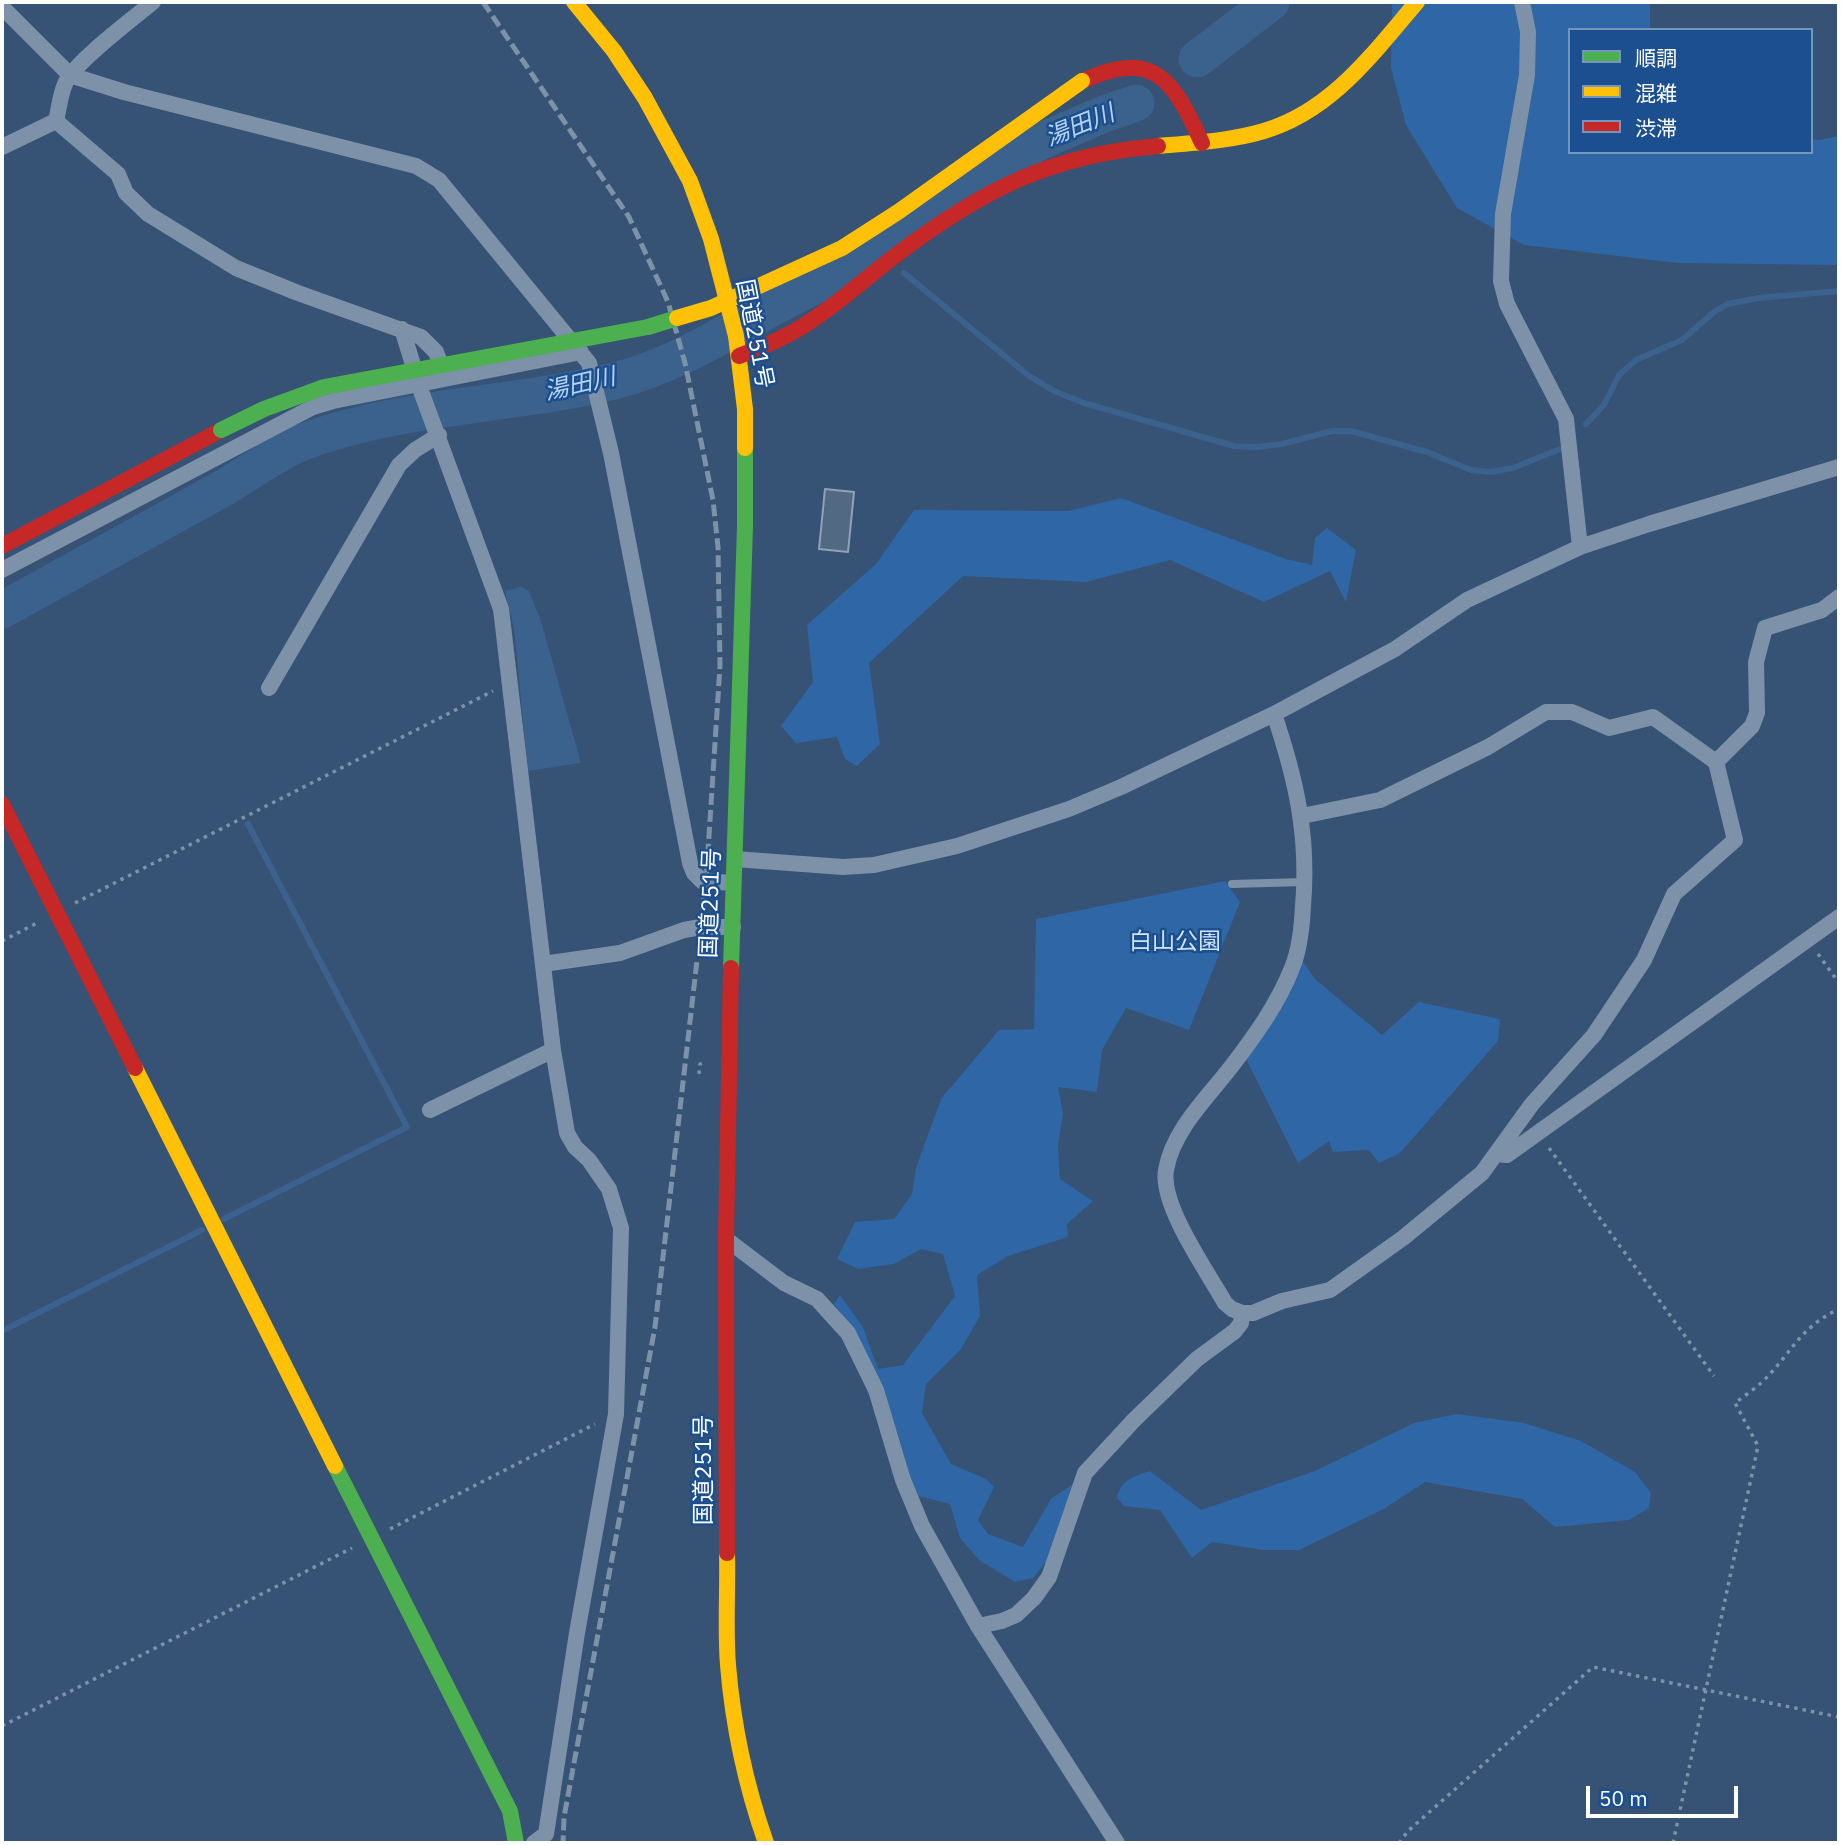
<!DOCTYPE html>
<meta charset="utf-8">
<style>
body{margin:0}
#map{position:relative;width:1841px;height:1845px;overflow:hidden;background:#365274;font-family:"IBM Plex Sans","Noto Sans JP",sans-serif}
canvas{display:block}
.frame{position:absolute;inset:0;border:4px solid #fff;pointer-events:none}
.legend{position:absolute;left:1568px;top:28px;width:245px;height:126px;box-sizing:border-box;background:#1b4f8f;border:2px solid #7695bc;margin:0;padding:9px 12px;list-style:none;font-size:21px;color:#fff}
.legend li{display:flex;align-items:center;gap:14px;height:35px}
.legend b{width:35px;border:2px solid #7695bc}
.scale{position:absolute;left:1586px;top:1786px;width:152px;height:32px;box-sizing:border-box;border:4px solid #fff;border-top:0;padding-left:9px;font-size:21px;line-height:24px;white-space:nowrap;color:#fff;-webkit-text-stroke:5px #1b4f8f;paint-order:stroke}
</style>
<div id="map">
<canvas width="1841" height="1845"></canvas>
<div class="frame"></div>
<ul class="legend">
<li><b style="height:9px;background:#4caf50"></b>順調</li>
<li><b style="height:9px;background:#ffc107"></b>混雑</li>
<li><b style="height:9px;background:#c62828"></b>渋滞</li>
</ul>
<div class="scale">50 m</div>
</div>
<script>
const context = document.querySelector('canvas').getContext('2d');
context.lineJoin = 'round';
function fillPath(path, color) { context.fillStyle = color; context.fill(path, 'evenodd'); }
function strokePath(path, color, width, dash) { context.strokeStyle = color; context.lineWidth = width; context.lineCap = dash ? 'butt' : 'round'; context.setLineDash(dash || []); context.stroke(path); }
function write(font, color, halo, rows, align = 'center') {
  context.font = font + ' "IBM Plex Sans","Noto Sans JP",sans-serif'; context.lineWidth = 5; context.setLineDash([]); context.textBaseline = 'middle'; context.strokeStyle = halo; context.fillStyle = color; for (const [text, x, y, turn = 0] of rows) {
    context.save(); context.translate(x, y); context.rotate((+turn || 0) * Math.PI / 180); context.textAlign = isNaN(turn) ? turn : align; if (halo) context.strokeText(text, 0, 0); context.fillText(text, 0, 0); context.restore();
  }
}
fillPath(new Path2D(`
 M1392,2h260l-2,2v26h-80v122h241v-13l8,1 20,-4v129l-161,-2 -154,-18 -67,-37 -51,-83 -15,-57z
 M1121,498l165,61 26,6 3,-27 12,-10 29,22 -10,52 -16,-31 -66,31 -94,-42 -84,22 -123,-6 -94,87 11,81 -23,22 -12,-7 -8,-22 -41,6 -15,-17 32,-44 -6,-57 69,-61 38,-54 154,1z
 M1225,881l15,21 -51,128 -63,-22 -24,42 -5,42 -39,-5 5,27 -5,31 2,34 33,22 -26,23 1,13 -60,19 -31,19 3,41 -19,33 -35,35 -4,29 29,51 35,15 8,8 -16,33 10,14 35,13 28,-48 22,-15 -27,78 -13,16 -18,4 -36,-22 -19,-22 -10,-34 -35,-9 -16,-58 -19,-50 -25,-55 -21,-28 6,-9 23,32 15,42 25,-4 52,-69 -12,-42 -22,-5 -27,15 -36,5 -21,-10 18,-37 39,-3 18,-25 4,-26 25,-69 58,-69 35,-1 2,-110z
 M1301,959l15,21 66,55 37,-33 81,17 -2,22 -98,112 -21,10 -10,-13 -36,2 -4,-11 -31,22 -53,-106z
 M1457,1414l67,9 57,18 54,31 16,21 -2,15 -20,12 -74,7 -33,-28 -97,-17 -41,27 -85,41h-35l-52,-8 -20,16 -32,-48 -36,-4 -7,-8c4,-19 16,-21 33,-27l51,39 114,-39 99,-48z`), '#2f66a5');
fillPath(new Path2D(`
 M521,587l8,4 12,30 40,142 -53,8 -14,-142 -9,-38z`), '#3b618d');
strokePath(new Path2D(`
 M874,249l6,6
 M904,273l125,103 25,15 30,12 150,43 23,1 25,-3 50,-13h19l76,21 44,18 20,2 22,-4 47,-19
 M1586,424l18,-19 15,-30 17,-15 46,-20 33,-29 13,-7 30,-6 81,-7
 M224,1219l183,-92 -159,-303
 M2,1331l200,-101`), '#3b618d', 6);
strokePath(new Path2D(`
 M1197,59l74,-57
 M2,610c72,-40 145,-80 218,-120 25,-14 58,-39 83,-48 99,-37 209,-36 311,-61 73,-18 134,-64 201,-95l224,-144 65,-28 32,-11`), '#3b618d', 37);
const building = new Path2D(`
 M825,489l29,3 -6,60 -29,-3z`);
fillPath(building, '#526984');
strokePath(building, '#92a2b6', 2);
strokePath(new Path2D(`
 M75,903l418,-212
 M2,941l35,-18
 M1818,954l21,29
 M699,1074l1,-10 5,-2
 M1549,1148l165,228
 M390,1529l205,-105
 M2,1726l350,-178
 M1399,1843l9,-12 185,-164 246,50
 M1673,1843l85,-397 -23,-43c8,-6 18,-13 26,-20 30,-28 37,-55 78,-74`), '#7d92a8', 3.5, [3.5, 5]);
strokePath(new Path2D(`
 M1232,884l73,-2`), '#7d92a8', 8);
strokePath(new Path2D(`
 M1522,2l6,30 -1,43 -24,139 -2,67 6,23 59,115 14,128
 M2,7l68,68 54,17 292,74 23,14 150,183 22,90 79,410 4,10 8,8 31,2
 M56,121l62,53 8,19 22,21 88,54 62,25 123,44 15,15 8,22
 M56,121c3,-12 4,-26 9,-37 7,-20 69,-66 88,-82
 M2,147l54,-26
 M402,329l19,62 80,218 52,441 14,83 8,14 14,13 20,29 12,39 -5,186 -39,219 -31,201 -12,9
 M2,570l311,-163 20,-6 248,-49
 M269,688l130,-223 16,-15 24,-15
 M1274,714c22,65 35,122 29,192 -1,21 -3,43 -11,62 -14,36 -38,69 -61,99 -24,31 -58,63 -65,103 -6,35 41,101 59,133l7,6 10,4h11l29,-12 48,-11 73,-52 79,-65 50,-69 62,-69 50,-75 30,-66 61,-54 -19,-78 -63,-45 -44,11 -37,-16h-26l-58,35 -108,53 -78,16
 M1716,762l36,-36 5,-13 -1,-51 9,-34 57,-18 17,-13
 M735,859l108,8 31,-2 83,-19 112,-37 52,-22 153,-73 121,-65 72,-49 113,-53 69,-23 190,-57
 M543,964l77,-11 64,-23 17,-3h32
 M430,1110l123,-60
 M1496,1154l11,1 332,-238
 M726,1239l58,44 33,16 31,34 28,57 27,90 19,46 56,100 139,217
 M978,1626l24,-5 14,-6 18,-17 15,-21 36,-104 49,-53 63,-61 38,-28 6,-8 1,-10`), '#7d92a8', 16);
strokePath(new Path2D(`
 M731,968l14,-442v-78
 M335,1466l175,345 6,32`), '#4caf50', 16);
strokePath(new Path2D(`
 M574,2l40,49 31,47 45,83 21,58 25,97 9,73v39
 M1158,146c36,-3 72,-5 106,-15 68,-20 109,-78 153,-129
 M135,1068l200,398
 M727,1553c1,37 -2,75 1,112 5,61 18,121 38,178`), '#ffc107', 16);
strokePath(new Path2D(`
 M1082,81c73,-33 91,-1 120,62
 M739,356c18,-7 36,-14 54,-24 37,-21 69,-51 103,-77 86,-65 154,-100 262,-109
 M2,546l219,-116
 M2,804l133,264
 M727,1553l-1,-314 5,-271`), '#c62828', 16);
strokePath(new Path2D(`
 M483,2l146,215 39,85 17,61 28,137 5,47 2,119 -14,216 -51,445 -91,490 -1,26`), '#7e92a7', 5, [12, 5]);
strokePath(new Path2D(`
 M221,430l43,-21 60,-22 324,-60 29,-9`), '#4caf50', 16);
strokePath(new Path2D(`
 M677,318l34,-10 131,-60 56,-36 184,-131`), '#ffc107', 16);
write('23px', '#fff', '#1b4f8f', [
 ["国道251号",754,334,79],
 ["国道251号",711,903,-88],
 ["国道251号",704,1470,-90]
]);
write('23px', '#cfe3fa', '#1b4f8f', [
 ["白山公園",1175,942]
]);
write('italic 24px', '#b5d3f5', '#1b4f8f', [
 ["湯田川",1080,126,-22],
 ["湯田川",580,385,-13]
]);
</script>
